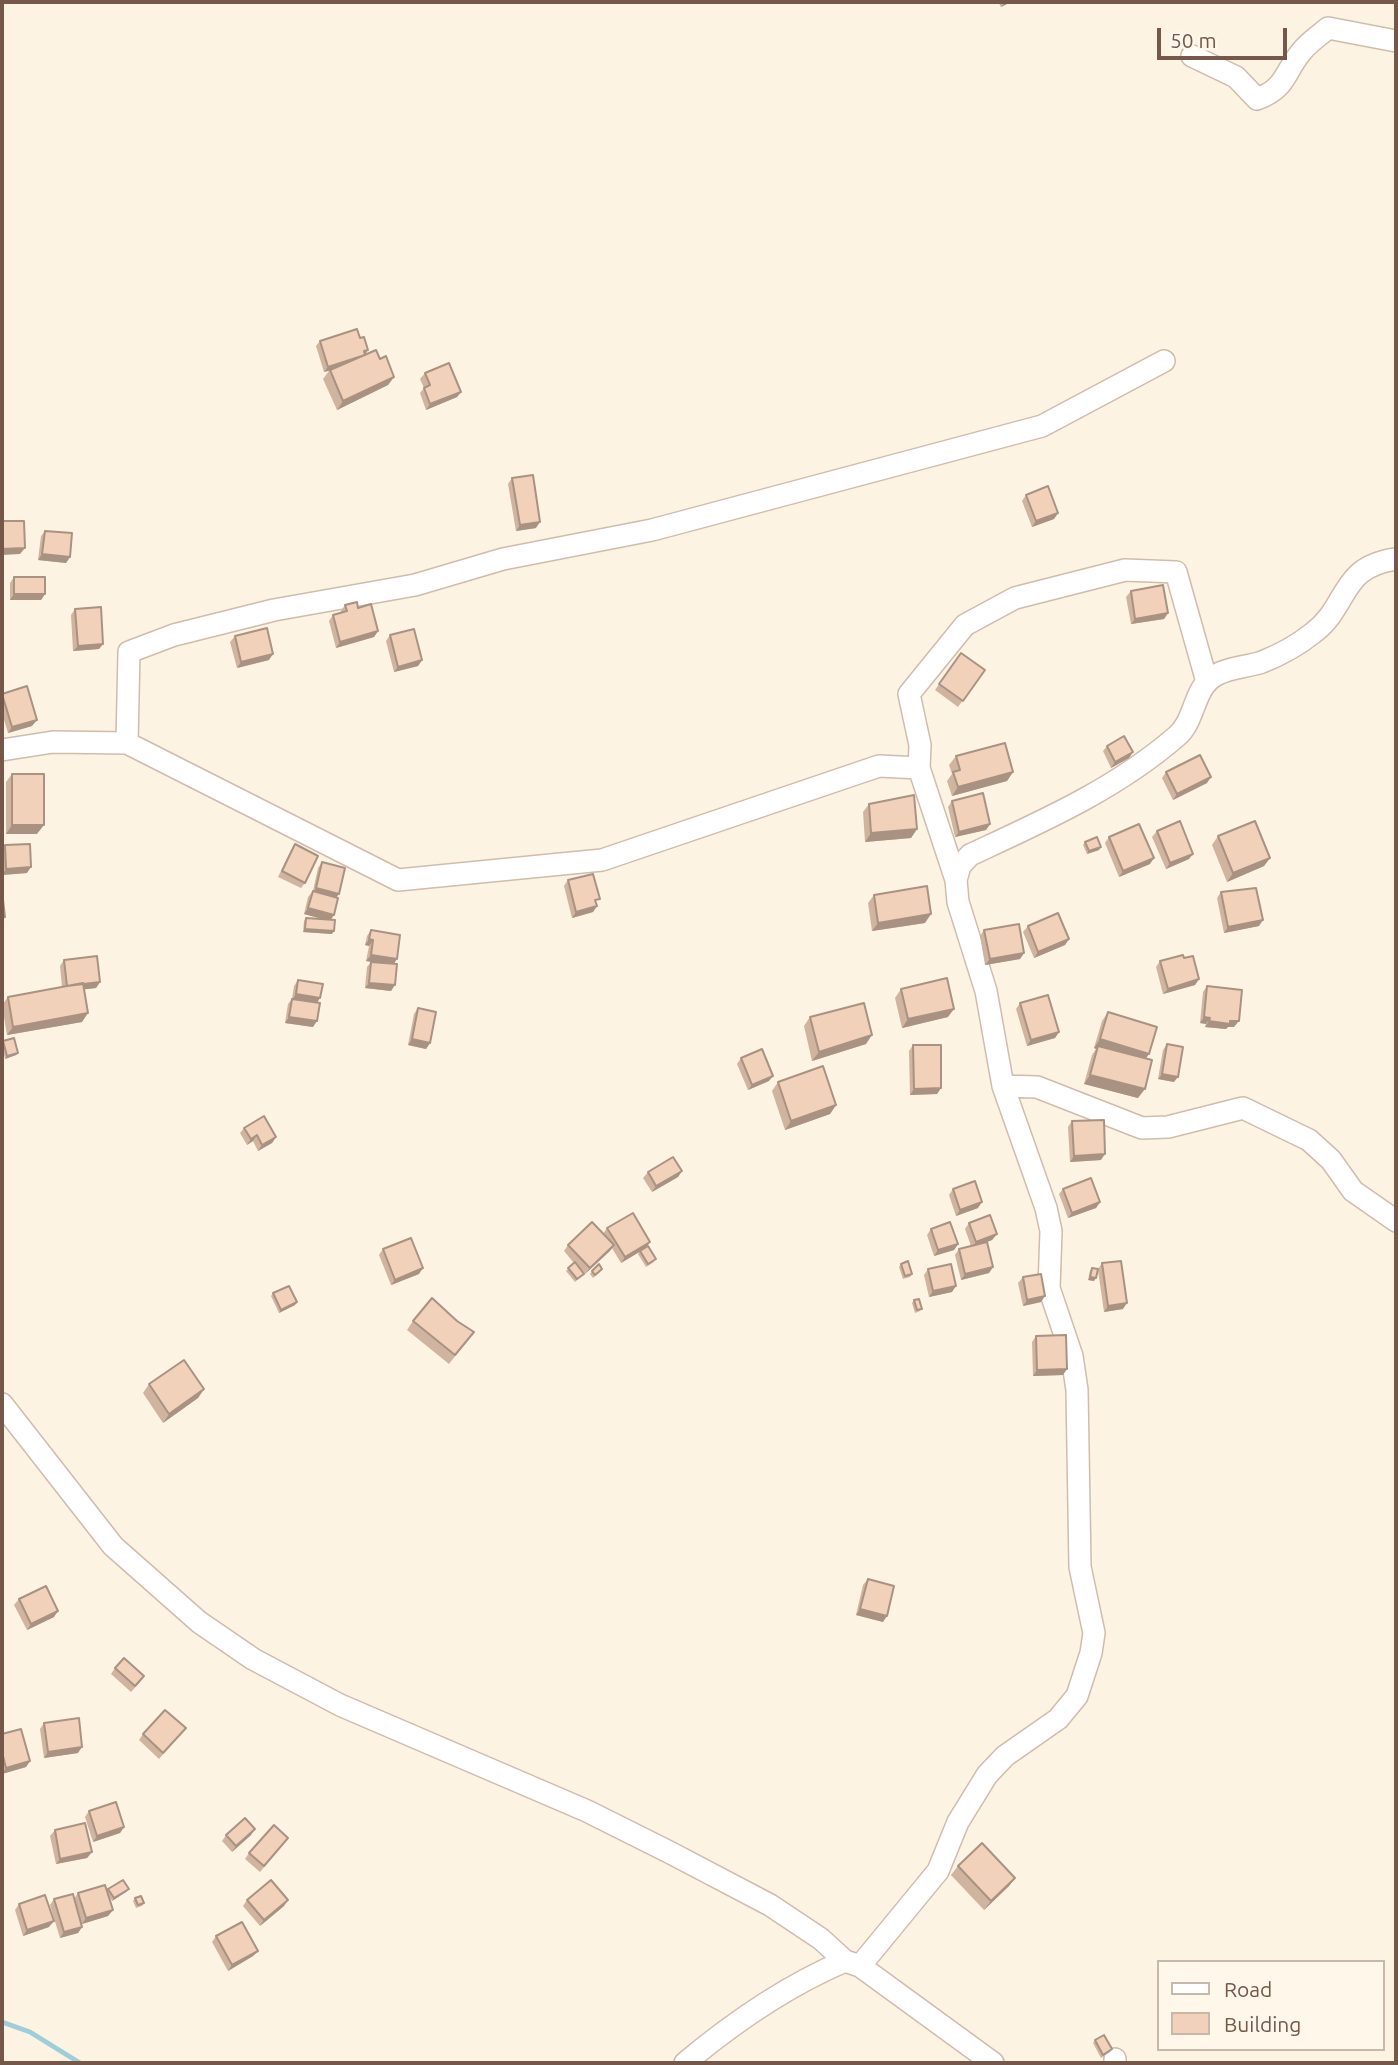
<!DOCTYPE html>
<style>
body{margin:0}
#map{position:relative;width:1398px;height:2065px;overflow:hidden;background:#fcf3e3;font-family:Ubuntu,sans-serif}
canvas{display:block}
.frame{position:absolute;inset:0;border:4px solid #755849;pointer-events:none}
.legend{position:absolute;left:1157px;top:1960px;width:228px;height:91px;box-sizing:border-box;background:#fff7ea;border:2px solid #c8b7aa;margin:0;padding:9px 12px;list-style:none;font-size:21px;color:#755849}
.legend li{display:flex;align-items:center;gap:14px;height:35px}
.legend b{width:35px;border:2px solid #c8b7aa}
.scale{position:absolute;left:1157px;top:28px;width:130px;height:32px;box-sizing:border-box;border:4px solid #755849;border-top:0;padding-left:9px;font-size:21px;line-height:24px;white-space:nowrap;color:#755849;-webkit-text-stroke:5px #fff7ea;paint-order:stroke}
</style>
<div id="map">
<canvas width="1398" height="2065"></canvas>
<div class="frame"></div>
<ul class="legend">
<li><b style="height:9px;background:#fff"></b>Road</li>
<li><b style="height:19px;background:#f2d1ba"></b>Building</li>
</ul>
<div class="scale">50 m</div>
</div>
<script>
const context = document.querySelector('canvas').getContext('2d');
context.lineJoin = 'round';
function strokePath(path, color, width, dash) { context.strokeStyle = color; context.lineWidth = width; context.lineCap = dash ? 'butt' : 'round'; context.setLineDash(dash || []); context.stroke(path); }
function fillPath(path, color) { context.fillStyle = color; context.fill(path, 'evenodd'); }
strokePath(new Path2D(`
 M2,2022l28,10 50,31`), '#9ecfd8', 5);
const minor = new Path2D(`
 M1192,56l44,21 21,22c30,-11 27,-27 45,-48 7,-9 18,-16 26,-23l68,13
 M127,743l2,-91 45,-17 100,-25 141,-25 88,-26 149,-29 390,-104 122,-65
 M2,750l51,-8 74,1 271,137 204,-20 277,-94 40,2 37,112
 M919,768l1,-23 -11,-51 56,-69 50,-27 110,-28 51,2 31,110
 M1003,1086l34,1 105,41 26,-1 75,-19 66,32 22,20 22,31 43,30
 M2,1404l111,142 86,76 54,37 87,46 247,106 82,41 101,53 51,34 24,22
 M860,1966l78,-95 20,-49 29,-47 18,-19 53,-37 19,-23 14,-43 3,-20 -14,-66 -3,-177 -5,-34 -23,-68 2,-57 -5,-23 -43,-122 -17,-95 -28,-89 -2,-22 4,-14 10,-11c73,-34 146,-66 207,-119 19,-16 16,-49 39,-61 14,-8 32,-8 46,-13 18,-7 36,-17 51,-29 37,-28 26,-66 83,-74
 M1115,2059v4
 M685,2063c49,-41 101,-77 160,-102l15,5 133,97`);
strokePath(minor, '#d0bcad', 24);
strokePath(minor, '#fff', 21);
fillPath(new Path2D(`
 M998,2h13l-10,5z
 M320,341l60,18 14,18 -6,8 -51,25 -14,-31 6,-8 -5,1 -8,-26z
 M425,373l36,19 -4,5 -31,13 -6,-17 4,-5 -4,-9z
 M512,478l24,50 -20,3 -8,-47z
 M1026,495l32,18 -4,6 -22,8 -10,-26z
 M45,531l25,26 -4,6 -28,-3 3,-24z
 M14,577l31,17 -4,6h-31v-17z
 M1131,591l37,22 -4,6 -33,5 -5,-27z
 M345,605l33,26 -4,6 -38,11 -7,-27 4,-6 8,-2v-2z
 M75,609l28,35 -4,5 -26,2 -2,-36z
 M390,635l32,25 -4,6 -24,6 -8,-31z
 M235,636l34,24 -32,8 -7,-26z
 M961,653l24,17 -27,37 -23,-17z
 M2,694l30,32 -24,7 -6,-20z
 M1107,746l26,6 -4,6 -18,10 -8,-17z
 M956,756l57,16 -6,9 -55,15 -5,-15 5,-7 -3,-9z
 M1166,772l41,11 -34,17 -11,-22z
 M12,774l25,60h-31v-52z
 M952,801l38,23 -4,6 -31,7 -7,-30z
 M869,804l48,25 -6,9 -46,4 -2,-30z
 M1157,831l32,28 -23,10 -14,-32z
 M1218,836l52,22 -6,8 -37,16 -15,-37z
 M1109,837l41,27 -31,13 -14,-34z
 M1085,842l14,8 -12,4 -4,-9z
 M295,844l10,39 -4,5 -23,-11 13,-27z
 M5,845l22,28 -25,2v-25z
 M322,862l15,35 -6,23 1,14 -29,-2 1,-11 2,-3 16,1 -18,-5 4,-17 5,-6 5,-23z
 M568,880l28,24 1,2 -4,6 -21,6 -8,-32z
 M1221,892l38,34 -35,7 -7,-35z
 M874,895l51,28 -53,8 -4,-28z
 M1028,926l41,13 -4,6 -31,13 -11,-26z
 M371,930l26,29 -4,5 -2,27 -26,-3 2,-21 4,-5h1l-6,-1 3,-15 -4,-1 2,-9z
 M984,930l40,23 -4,6 -35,6 -5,-29z
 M1184,958l15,21 -4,6 -32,9 -7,-27 4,-6z
 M64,960l36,22 -4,6 -12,1 -2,33 -75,13 -5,-30 6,-8 54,-10 -2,-21z
 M298,980l22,18 -3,5 -4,24 -28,-4 3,-19 4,-5 2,-13z
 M1207,986l27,41h-6l-2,2 -21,-2 1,-3 -6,-1 3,-31z
 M901,989l47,28 -46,11 -7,-30z
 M1020,1003l39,29 -4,6 -28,8 -11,-37z
 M418,1008l12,35 -4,6 -18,-4 6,-31z
 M1108,1012l41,42 -3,4 -8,40 -54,-14 8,-29 4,-6 -2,-1 8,-27z
 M810,1017l56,27 -54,17 -8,-35z
 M3,1041l13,14 -11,4 -3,-14z
 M1167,1044l7,38 -16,-3 5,-29z
 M913,1045l28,43 -4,6 -27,1 -1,-44z
 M741,1058l28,23 -21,9 -11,-26z
 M778,1082l58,23 -6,9 -45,16 -13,-39z
 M1072,1121l29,39 -31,2 -2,-35z
 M244,1128l32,9 -4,6 -14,8 -5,-10 -6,4 -7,-12z
 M682,1171l-4,6 -26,15 -9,-14 5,-6z
 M953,1189l25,19 -22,8 -7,-21z
 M1063,1189l37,13 -4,6 -28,10 -9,-24z
 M969,1223l28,11 -5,6 -5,2 6,25 -4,6 -28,7 -6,-25 4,-6 12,-3 -6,-17z
 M607,1228l40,18 7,16 -8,5 -8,-13 1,-2 -18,11 -9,-15 -27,26 -5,-6 4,6 -9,8 -9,-11 8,-8 -10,-12 4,-6 35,-11z
 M931,1229l27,15 -4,6 -20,6 -7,-21z
 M383,1249l36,25 -28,11 -12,-30z
 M1102,1263l21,46 -19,3 -6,-42 -4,11 -6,-1 2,-9 2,-3 6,1z
 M901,1264l11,10 -2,3 -7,2 -4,-12z
 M928,1269l24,23 -23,5 -5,-22z
 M592,1271l8,1 -7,6 -3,-4z
 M1023,1277l18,25 -18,4 -5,-23z
 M273,1293l22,12 -16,8 -8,-17z
 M914,1300l6,11 -5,2 -3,-10z
 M413,1321h44l17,11 -25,32 -42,-34z
 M1036,1336l27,39 -30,1 -1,-34z
 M149,1384l55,5 -6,9 -35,25 -20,-30z
 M868,1579l15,43 -27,-7 7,-30z
 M19,1599l35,18 -27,13 -13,-25z
 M115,1668l25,14 -9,10 -20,-18z
 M44,1723l34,30 -34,5 -4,-29z
 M186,1728l-27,31 -20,-19 4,-6z
 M2,1734l28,27 -4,6 -24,7z
 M89,1811l35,16 -4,6 -27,9 -8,-25z
 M55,1830l37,22 -5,6 -31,6 -6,-28z
 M226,1835h25l-19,17 -10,-11z
 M284,1843l-24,29 -15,-13 4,-6z
 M958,1866l57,12 -6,8 -25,24 -33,-35z
 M108,1889h21l-3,3 -14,9 -4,-6 5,15 -5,6 -26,8v3l-4,6 -18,5 -10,-33 4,-6h20l4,-6 29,-2z
 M135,1898l9,5 -2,3 -6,2 -3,-7z
 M247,1900l37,6 -24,20 -17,-20z
 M19,1904l30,23 -26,9 -8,-26z
 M216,1936l42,15 -5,5 -25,15 -16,-29z
 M1095,2040l17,9 -2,3 -9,6 -8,-15z`), '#d0b4a0');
fillPath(new Path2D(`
 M1005,2h6l-10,5z
 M368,350l-7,11 -37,11 4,-5z
 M394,377l-6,8 -51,25 6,-9z
 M461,392l-4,5 -31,13 4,-6z
 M1058,513l-4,6 -22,8 4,-6z
 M540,522l-4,6 -20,3 4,-6z
 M25,548l-5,6 -18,1v-6z
 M42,554l28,3 -4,6 -28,-3z
 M14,594h31l-4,6h-31z
 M1168,613l-4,6 -33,5 4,-5z
 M378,631l-4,6 -38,11 4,-6z
 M103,644l-4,5 -26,2 5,-5z
 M273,654l-4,6 -32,8 4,-6z
 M422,660l-4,6 -24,6 4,-5z
 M37,720l-5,6 -24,7 4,-6z
 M1133,752l-4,6 -18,10 4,-6z
 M1013,772l-6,9 -55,15 6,-9z
 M1211,777l-4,6 -34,17 4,-6z
 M990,824l-4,6 -31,7 4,-5z
 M12,825h32l-7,9h-31z
 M917,829l-6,9 -46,4 6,-9z
 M1101,847l-2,3 -12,4 2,-3z
 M1193,854l-4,5 -23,10 4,-6z
 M1154,858l-4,6 -31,13 4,-6z
 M1270,858l-6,8 -37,16 6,-9z
 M31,867l-4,6 -25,2 4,-6z
 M316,888l23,6 -4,5 -23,-5z
 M597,906l-4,6 -21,6 4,-6z
 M308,908l26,7 -4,6 -26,-7z
 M931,914l-6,9 -53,8 6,-8z
 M1263,920l-4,6 -35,7 4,-6z
 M305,929l29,2 -2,3 -29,-2z
 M369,939l4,1 -4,6 -4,-1z
 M1069,939l-4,6 -31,13 4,-6z
 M1024,953l-4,6 -35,6 5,-6z
 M371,955l26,4 -4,6 -27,-4z
 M1199,979l-4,6 -32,9 5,-5z
 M100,982l-4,6 -33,4 4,-6z
 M369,983l26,2 -4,6 -26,-3z
 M296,994l24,4 -4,6 -24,-4z
 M954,1009l-6,8 -46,11 6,-9z
 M88,1013l-6,9 -75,13 6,-8z
 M289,1017l28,4 -4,6 -28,-4z
 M1204,1017l6,1 -4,6 -6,-1z
 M1209,1021h30l-5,6h-6l-2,2 -21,-2z
 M1059,1032l-4,6 -28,8 4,-6z
 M872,1035l-6,9 -54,17 7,-9z
 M412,1039l18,4 -4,6 -18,-4z
 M1100,1039l49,15 -6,8 -45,-16 -2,3 -2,-1z
 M18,1053l-2,2 -11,4 2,-3z
 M1162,1074l16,3 -4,5 -16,-3z
 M1090,1075l55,14 -7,9 -54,-14z
 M773,1076l-4,5 -21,9 4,-5z
 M941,1088l-4,6 -27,1 4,-6z
 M836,1105l-6,9 -45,16 6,-9z
 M257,1135l-4,6 -6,4 4,-6z
 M276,1137l-4,6 -14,8 4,-6z
 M1105,1154l-4,6 -31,2 4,-6z
 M682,1171l-4,6 -26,15 4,-6z
 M982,1202l-4,6 -22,8 4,-6z
 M1100,1202l-4,6 -28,10 4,-5z
 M997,1234l-5,6 -20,8 4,-6z
 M650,1242l-4,6 -25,15 4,-6z
 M958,1244l-4,6 -20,6 4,-6z
 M614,1245l-4,6 -25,23 5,-6z
 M993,1267l-4,6 -28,7 4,-6z
 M423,1268l-4,6 -28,11 4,-5z
 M1090,1277l6,1 -2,3 -6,-1z
 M956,1286l-4,6 -23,5 4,-6z
 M1045,1296l-4,6 -18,4 4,-6z
 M297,1302l-2,3 -16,8 2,-3z
 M1127,1303l-4,6 -19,3 4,-6z
 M1067,1369l-4,6 -30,1 4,-6z
 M204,1389l-6,9 -35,25 6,-9z
 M860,1609l27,7 -4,6 -27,-7z
 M58,1611l-4,6 -27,13 4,-6z
 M82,1747l-4,6 -34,5 4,-6z
 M30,1761l-4,6 -24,7 4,-6z
 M124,1827l-4,6 -27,9 4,-6z
 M255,1829l-4,6 -19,17 4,-6z
 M92,1852l-5,6 -31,6 4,-5z
 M1015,1878l-6,8 -25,24 7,-9z
 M129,1889l-3,3 -14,9 2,-3z
 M288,1900l-4,6 -24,20 4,-6z
 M113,1910l-5,6 -26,8 4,-6z
 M54,1921l-5,6 -26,9 4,-6z
 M82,1927l-4,6 -18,5 4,-6z
 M258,1951l-5,5 -25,15 4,-6z`), '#a99282');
const building = new Path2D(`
 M357,329l3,9 4,-1 4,13 -4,1 1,4 -37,12 -8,-26z
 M376,350l4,9 6,-3 8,21 -51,24 -13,-31z
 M449,363l12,29 -31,12 -6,-16 6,-3 -5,-12z
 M533,475l7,47 -20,3 -8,-47z
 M1048,486l10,27 -22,8 -10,-26z
 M2,521h22l1,27 -23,1z
 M45,531l27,2 -2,24 -28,-3z
 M14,577h31v17h-31z
 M1163,585l5,28 -33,6 -4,-28z
 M357,602l1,6 13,-4 7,27 -38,11 -7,-27 14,-4 -2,-6z
 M101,607l2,37 -25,2 -3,-37z
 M267,628l6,26 -32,8 -6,-26z
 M414,629l8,31 -24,7 -8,-32z
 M961,653l24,17 -22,31 -24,-17z
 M27,686l10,34 -25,7 -10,-33z
 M1124,736l9,16 -18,10 -8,-16z
 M1005,743l8,29 -55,15 -5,-15 7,-2 -4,-14z
 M1200,755l11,22 -34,17 -11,-22z
 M12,774h32v51h-32z
 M983,793l7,31 -31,8 -7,-31z
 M914,795l3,34 -46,4 -2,-29z
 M1180,821l13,33 -23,9 -13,-32z
 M1255,821l15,37 -37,15 -15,-37z
 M1139,824l15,34 -31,13 -14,-34z
 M1097,837l4,10 -12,4 -4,-9z
 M30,844l1,23 -25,2 -1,-24z
 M295,844l23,12 -13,27 -23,-12z
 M322,862l23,6 -6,26 -23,-6z
 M593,874l7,25 -5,1 2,6 -21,6 -8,-32z
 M927,886l4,28 -53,9 -4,-28z
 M1256,888l7,32 -35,7 -7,-35z
 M2,891l3,26 -3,1z
 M313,891l25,7 -4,17 -26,-7z
 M1058,913l11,26 -31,13 -10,-26z
 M306,918l29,2 -1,11 -29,-2z
 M1019,924l5,29 -34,6 -6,-29z
 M371,930l29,5 -3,24 -26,-4 2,-15 -4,-1z
 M1183,955l1,3 9,-2 6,23 -31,10 -8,-28z
 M97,956l3,26 -33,4 -3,-26z
 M371,962l26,2 -2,21 -26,-2z
 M947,978l7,31 -46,10 -7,-30z
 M298,980l25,4 -3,14 -24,-4z
 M83,983l5,30 -75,14 -5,-30z
 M1207,986l35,4 -3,31h-9v3l-21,-3 1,-3 -6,-1z
 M1048,995l11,37 -28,8 -11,-37z
 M292,999l28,4 -3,18 -28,-4z
 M864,1003l8,32 -53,17 -9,-35z
 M418,1008l18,4 -6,31 -18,-4z
 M1108,1012l49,15 -8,27 -49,-15z
 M14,1038l4,15 -11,3 -4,-15z
 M1167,1044l16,3 -5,30 -16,-3z
 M913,1045h28v43l-27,1z
 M1098,1046l54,14 -7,29 -55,-14z
 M762,1049l11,27 -21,9 -11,-27z
 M823,1066l13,39 -45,16 -13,-39z
 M264,1116l12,21 -14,8 -5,-10 -6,4 -7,-11z
 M1104,1120l1,34 -31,2 -2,-35z
 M673,1157l9,14 -26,15 -8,-14z
 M1091,1178l9,24 -28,11 -9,-24z
 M975,1181l7,21 -22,8 -7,-21z
 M633,1213l17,29 -25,15 -18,-29z
 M990,1215l7,19 -21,8 -7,-19z
 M592,1222l22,23 -24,23 -22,-23z
 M950,1222l8,22 -20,6 -7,-21z
 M411,1238l12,30 -28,12 -12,-31z
 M987,1242l6,25 -28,7 -6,-25z
 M648,1246l8,13 -8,5 -8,-13z
 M908,1261l4,13 -7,2 -4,-12z
 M1121,1261l6,42 -19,3 -6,-43z
 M575,1262l9,12 -7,5 -9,-11z
 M599,1264l3,5 -7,6 -3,-4z
 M951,1264l5,22 -23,5 -5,-22z
 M1092,1268l6,1 -2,9 -6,-1z
 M1041,1274l4,22 -18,4 -4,-23z
 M289,1286l8,16 -16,8 -8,-17z
 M432,1298l25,23 17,11 -19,23 -42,-34z
 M919,1299l3,10 -5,1 -3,-10z
 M1066,1335l1,34 -30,1 -1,-34z
 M184,1360l20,29 -35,25 -20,-30z
 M868,1579l26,7 -7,30 -27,-7z
 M46,1586l12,25 -27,13 -12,-25z
 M124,1658l20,18 -9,10 -20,-18z
 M165,1710l21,18 -23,25 -20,-19z
 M79,1718l3,29 -34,5 -4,-29z
 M21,1729l9,32 -24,7 -4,-16v-18z
 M116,1802l8,25 -27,9 -8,-25z
 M245,1818l10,11 -19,17 -10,-11z
 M85,1823l7,29 -32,7 -5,-29z
 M274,1825l14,13 -24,28 -15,-13z
 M982,1843l33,35 -24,23 -33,-35z
 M123,1880l6,9 -15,9 -6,-9z
 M271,1880l17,20 -24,20 -17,-20z
 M105,1885l8,25 -27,8 -8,-25z
 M73,1894l9,33 -18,5 -10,-33z
 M45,1895l9,26 -27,9 -8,-26z
 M141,1896l3,7 -6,2 -3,-7z
 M242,1922l16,29 -26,14 -16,-29z
 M1104,2035l8,14 -9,6 -8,-15z`);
fillPath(building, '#f2d1ba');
strokePath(building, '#a99282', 2);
</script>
